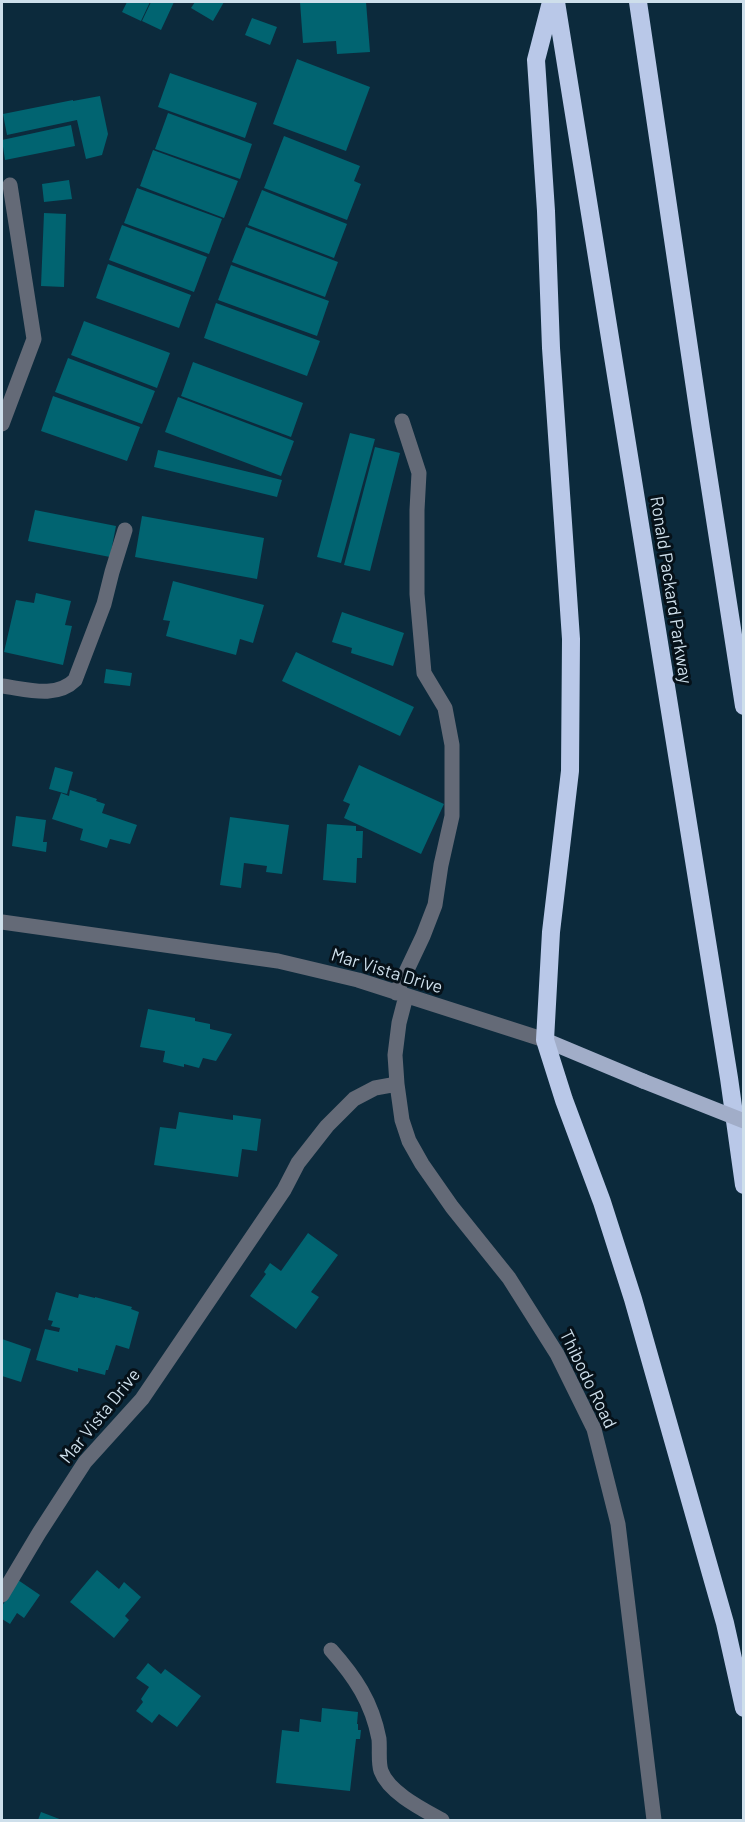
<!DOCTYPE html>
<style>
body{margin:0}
#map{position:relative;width:745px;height:1822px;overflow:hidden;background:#0c2a3c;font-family:Barlow,sans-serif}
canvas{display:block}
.frame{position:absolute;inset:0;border:3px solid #cedfeb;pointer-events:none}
</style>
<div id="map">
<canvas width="745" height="1822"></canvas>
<div class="frame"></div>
</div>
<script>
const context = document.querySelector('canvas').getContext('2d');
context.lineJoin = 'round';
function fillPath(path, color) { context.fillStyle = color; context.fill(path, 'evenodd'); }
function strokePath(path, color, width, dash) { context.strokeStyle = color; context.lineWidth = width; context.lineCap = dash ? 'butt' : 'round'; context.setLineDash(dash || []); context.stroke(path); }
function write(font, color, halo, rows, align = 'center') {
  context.font = font + ' Barlow,sans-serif'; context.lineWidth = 6; context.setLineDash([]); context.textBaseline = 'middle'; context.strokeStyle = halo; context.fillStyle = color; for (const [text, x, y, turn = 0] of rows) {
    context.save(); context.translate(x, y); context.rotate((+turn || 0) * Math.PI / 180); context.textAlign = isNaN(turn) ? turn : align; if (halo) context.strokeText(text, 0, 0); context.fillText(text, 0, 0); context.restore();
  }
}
fillPath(new Path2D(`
 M127,2h23l-9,19 -19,-9z
 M151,2h23l-13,28 -19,-9z
 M195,2h29l-11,19 -22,-13z
 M300,2h66l4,50 -33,2 -1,-13 -33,2z
 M252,18l25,9 -7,18 -25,-10z
 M297,59l73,28 -24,64 -73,-27z
 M170,73l87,30 -12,35 -87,-31z
 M100,96l8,38 -6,21 -16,4 -9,-39 -70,15 -4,-21 70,-14v1z
 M168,113l84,31 -12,35 -85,-30z
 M71,125l4,21 -70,14 -3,-20z
 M284,136l76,30 -6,15 7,3 -14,36 -83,-32z
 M153,150l85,31 -14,37 -84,-32z
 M69,180l3,19 -28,3 -2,-18z
 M137,188l85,31 -13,35 -85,-31z
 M262,190l85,34 -13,34 -86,-33z
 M44,213l22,1 -2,73 -23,-1z
 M122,225l85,32 -13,35 -85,-32z
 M246,227l92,35 -13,35 -93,-35z
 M108,264l83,31 -12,33 -83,-30z
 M231,265l98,36 -12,35 -99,-36z
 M216,303l104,38 -13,35 -103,-38z
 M84,321l86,32 -13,35 -86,-33z
 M68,358l87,33 -13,33 -87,-32z
 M193,362l110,41 -12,34 -110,-41z
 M53,396l87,31 -13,34 -86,-30z
 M178,397l116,44 -13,35 -116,-44z
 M350,433l25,6 -34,124 -24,-6z
 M375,447l25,6 -30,118 -26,-6z
 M158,450l124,30 -5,17 -123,-30z
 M35,510l81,16 -6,31 -82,-16z
 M142,516l122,22 -7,41 -122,-22z
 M173,581l91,24 -11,38 -13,-4 -4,16 -70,-19 4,-15 -7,-1z
 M36,593l35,8 -6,24 7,1 -9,39 -59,-13 12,-52 18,3z
 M342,612l62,21 -11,33 -42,-13 1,-5 -20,-6z
 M296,652l118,55 -14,29 -118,-55z
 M106,669l26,4 -2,13 -26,-3z
 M359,765l85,39 -23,50 -77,-36 6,-14 -7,-3z
 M55,767l18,5 -6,22 -18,-5z
 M70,790l27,9 -1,2 9,3 -3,9 35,12 -7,19 -20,-5 -3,9 -27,-8 3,-11 -31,-10 9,-26 8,3z
 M16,816l30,4 -3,22h4l-1,10 -34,-6z
 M230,817l59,8 -7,49 -16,-2 1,-6 -23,-3 -3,25 -21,-3z
 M327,824l29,2v5h7l-1,27h-5l-1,25 -33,-3z
 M148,1009l47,9v3l15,3v5l22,5 -16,27 -13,-3 -4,10 -15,-4v3l-21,-5 2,-11 -25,-4z
 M179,1112l54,8v-5l28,4 -4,32 -15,-2 -4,28 -84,-12 6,-38 16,2z
 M308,1233l30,22 -27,37 8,5 -23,32 -46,-33 16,-22 -2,-2 6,-9 11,8z
 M56,1292l22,6 1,-4 16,4v-1l37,10 -1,2 8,3 -10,37 -13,-4 -8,25h-2l-1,5 -27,-7v4l-42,-12 9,-31 14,3 1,-4 -9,-2 2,-5 -5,-1z
 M2,1339l29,10 -10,33 -19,-6z
 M97,1570l22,19 5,-7 17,15 -16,19 4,4 -15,18 -44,-36z
 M18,1580l22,15 -16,23 -7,-5 -7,11 -8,-5v-13z
 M148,1663l13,11 4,-5 36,27 -24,31 -18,-13 -7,9 -16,-12 7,-9 -2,-3 8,-12 -13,-9z
 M322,1708l36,4 -1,12h1v6h3l-1,9h-4l-6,52 -74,-8 6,-53 17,2 1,-13 21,3z
 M41,1812l21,8h-24z`), '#016471');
strokePath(new Path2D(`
 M2,424l32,-85 -24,-154
 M2,686c24,3 54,13 73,-6l29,-76 8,-32 13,-42
 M2,922l276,39 80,19 187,60
 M396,993l27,-57 12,-31 6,-40 11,-49v-71l-7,-37 -21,-35 -7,-79v-84l2,-37 -17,-52
 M406,996l-7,27 -4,32 2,29 5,36 7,21 13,23 30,43 57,71 48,76 37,75 24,95 36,296
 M2,1595l37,-62 46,-71 57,-63 142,-209 14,-27 29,-37 27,-27 21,-11 22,-4
 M331,1650c24,27 41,52 48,89 1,10 -1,23 2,32 8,22 43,39 61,49`), '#646a77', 15);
strokePath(new Path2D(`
 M545,1040l98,41`), '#a1adc8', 15);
strokePath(new Path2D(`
 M551,2l-15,58 10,151 5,137 20,291 -1,132 -19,161 -6,108 19,60 38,102 31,97 92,324 19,85
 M556,2l173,1076 15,107
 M638,2l63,427 43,277`), '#b9c8e8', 18);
strokePath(new Path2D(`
 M643,1081l101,40`), '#a1adc8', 15);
write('18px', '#cedfeb', '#061119', [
 ["Ronald Packard Parkway",671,590,81],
 ["Mar Vista Drive",387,971,17],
 ["Thibodo Road",588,1379,64],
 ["Mar Vista Drive",100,1416,-51]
]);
</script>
